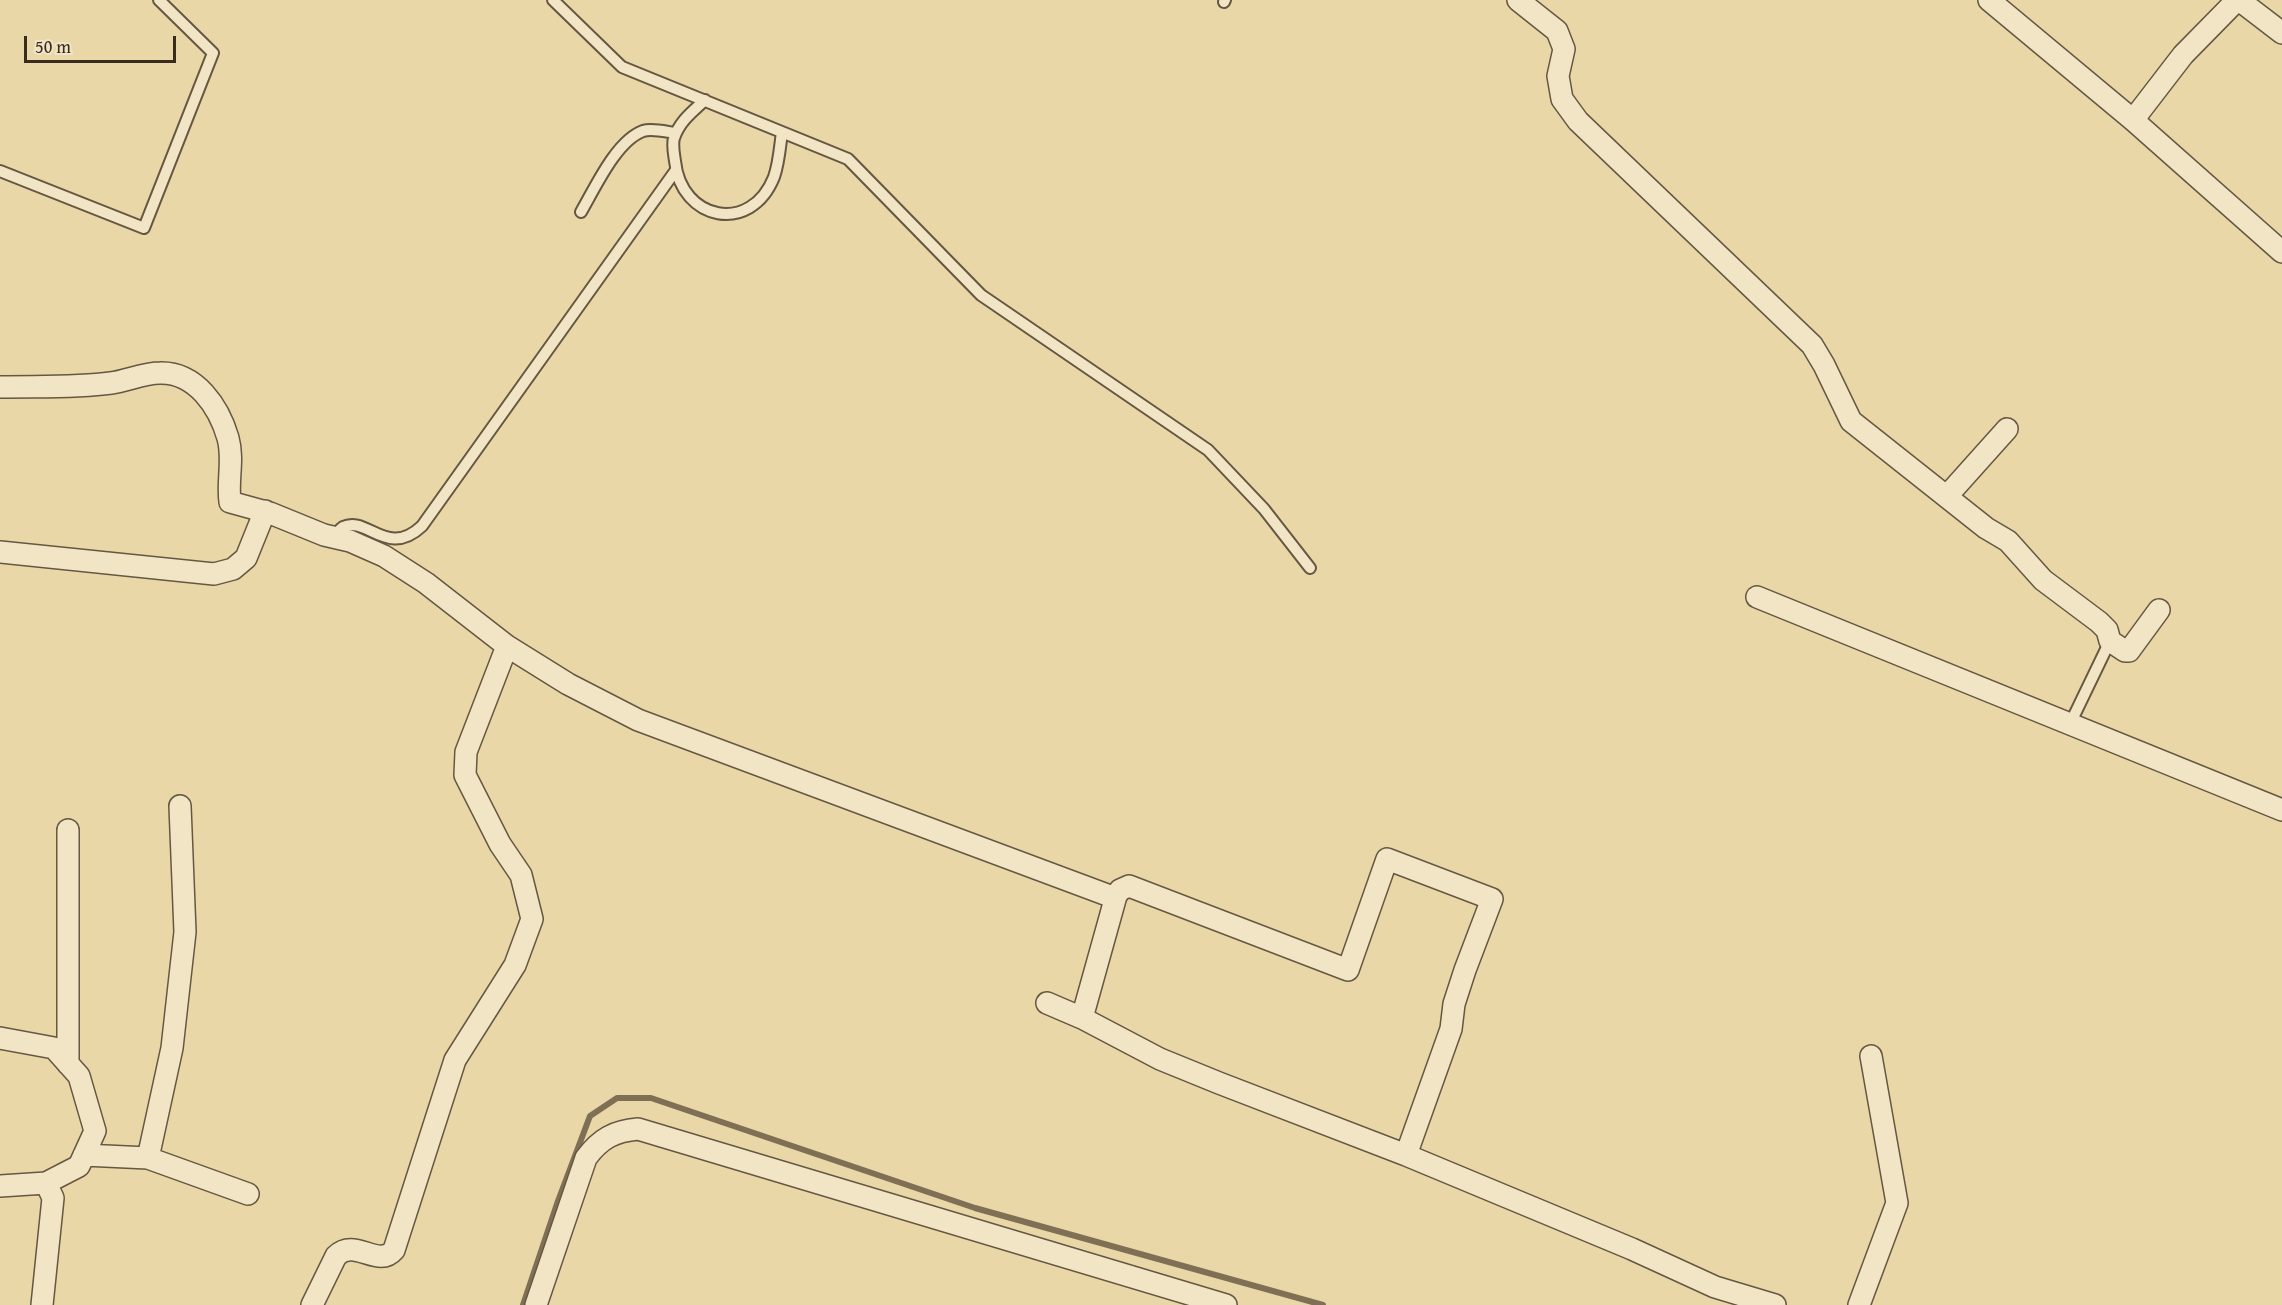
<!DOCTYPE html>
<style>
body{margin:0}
#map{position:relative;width:2282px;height:1305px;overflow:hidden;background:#ead7a7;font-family:"Gentium Book Plus",serif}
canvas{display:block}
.scale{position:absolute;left:24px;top:36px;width:152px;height:27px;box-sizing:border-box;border:3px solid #392c1f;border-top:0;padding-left:8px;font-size:18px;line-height:21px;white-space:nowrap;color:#392c1f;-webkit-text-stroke:4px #f1e5c6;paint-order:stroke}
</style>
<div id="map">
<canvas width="2282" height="1305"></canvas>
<div class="scale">50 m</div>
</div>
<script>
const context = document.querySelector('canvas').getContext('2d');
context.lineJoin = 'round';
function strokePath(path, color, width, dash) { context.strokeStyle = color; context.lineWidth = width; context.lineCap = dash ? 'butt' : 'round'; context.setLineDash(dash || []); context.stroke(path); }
strokePath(new Path2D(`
 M523,1305l35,-104 32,-85 27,-18h34l324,110 348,97`), '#7f7055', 6);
const service = new Path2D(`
 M553,0l69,67 226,92 133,136 227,155 56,59 46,59
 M1224,2l1,-2
 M705,100c-13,12 -25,21 -31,38 -2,7 0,16 1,23 6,60 76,74 99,16 5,-14 6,-31 8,-45
 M0,171l144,57 69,-175 -54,-53
 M581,212c14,-24 35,-71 62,-81 9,-3 24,1 33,2
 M333,536c3,-2 7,-7 10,-9 24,-12 44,32 79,-1l254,-356
 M2070,724l40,-83`);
const minor = new Path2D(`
 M1518,0l39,31 7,18 -6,27 4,23 16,22 234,224 12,20 27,56 135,107 22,13 35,39 56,42 8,8 3,11 15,10h4l30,-41
 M1989,0l144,120 149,132
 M2239,0l43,33
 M2133,120l50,-65 54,-55
 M0,387c36,-1 75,1 111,-4 16,-2 32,-10 49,-10 36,-1 59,34 68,65 6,22 -1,42 2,64l40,11 54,22 26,6 34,15 42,27 81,63 -41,106 -1,23 35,69 21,31 11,44 -17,46 -60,95 -61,190c-16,19 -39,-13 -58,6l-24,49
 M1947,496l60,-67
 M0,552l214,22 19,-5 13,-11 19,-47
 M1757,597l525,213
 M507,646l61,38 70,36 472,176h6l4,-6 9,-4 219,84 39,-111 105,40 -27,71 -11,34 -3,25 -45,126
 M1047,1003l35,15 78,41 59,24 187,72 226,94 83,38 60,18
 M1082,1018l34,-122
 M0,1038l54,10 25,28 16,55 -16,35 -33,17
 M68,1064v-234
 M84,1155l64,3 24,-110 13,-116 -5,-126
 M148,1158l100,36
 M0,1186l46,-3 7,15 -11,107
 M536,1305l50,-147c14,-19 28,-27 52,-29l588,176
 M1859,1305l38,-102 -26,-147`);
strokePath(service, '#655741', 14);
strokePath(minor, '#655741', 24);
strokePath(service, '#f1e5c6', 10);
strokePath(minor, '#f1e5c6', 21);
</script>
